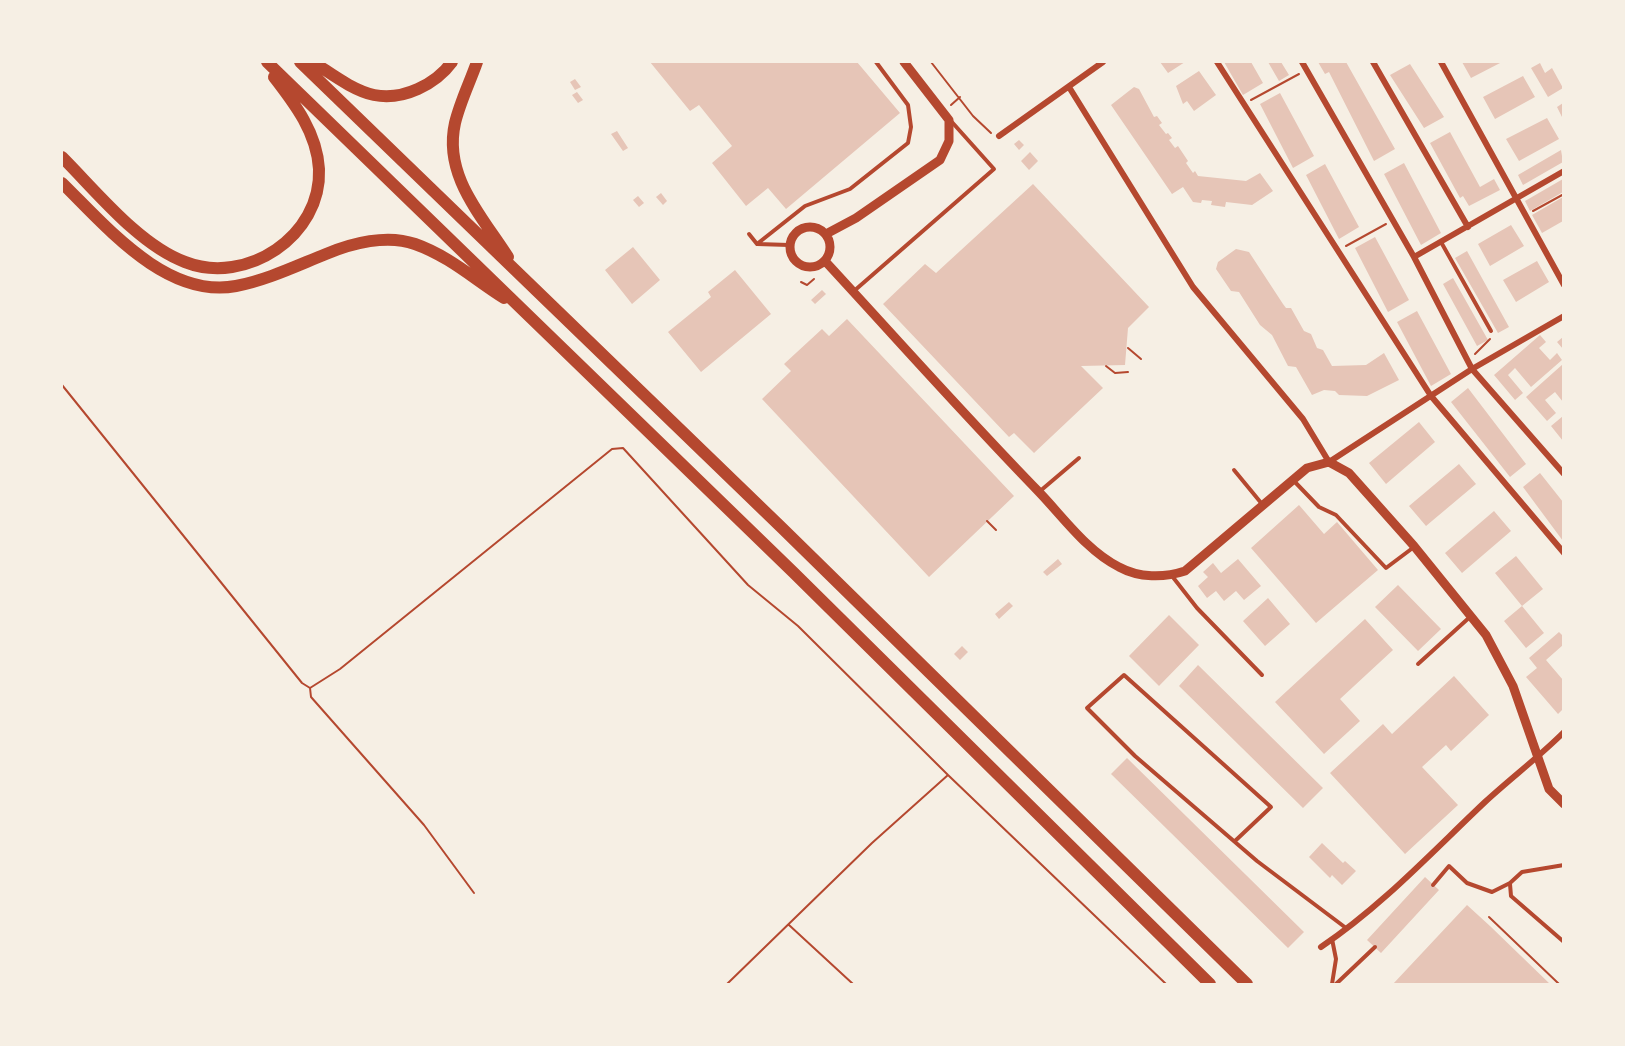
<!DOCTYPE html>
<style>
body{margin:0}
#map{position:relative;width:1625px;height:1046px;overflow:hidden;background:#f6efe4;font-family:Mulish,sans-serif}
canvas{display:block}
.frame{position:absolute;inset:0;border:63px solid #f6efe4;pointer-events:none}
</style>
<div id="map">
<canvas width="1625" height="1046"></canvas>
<div class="frame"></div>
</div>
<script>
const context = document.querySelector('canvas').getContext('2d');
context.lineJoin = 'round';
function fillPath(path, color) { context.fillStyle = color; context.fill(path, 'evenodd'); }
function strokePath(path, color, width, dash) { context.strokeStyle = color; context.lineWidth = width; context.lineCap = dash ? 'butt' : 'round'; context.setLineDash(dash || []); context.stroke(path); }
fillPath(new Path2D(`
 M650,62h207l43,51 -114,96 -18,-21 -22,18 -34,-43 20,-17 -33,-41 -9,6z
 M1160,62h25l-17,11z
 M1224,62h27l12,21 -20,12z
 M1268,62h13l8,13 -10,6z
 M1318,62h28l49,87 -21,12 -43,-85 -2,-4 -4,2z
 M1462,62h40l-31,16z
 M1540,63l5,10 7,-5 11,20 -15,9 -17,-29z
 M1410,64l34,53 -20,11 -34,-53z
 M1199,71l17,24 -22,16 -7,-10 -4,3 -7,-18z
 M1523,76l12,21 -40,22 -12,-22z
 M575,79l6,8 -6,3 -5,-8z
 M1134,87l5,2 15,28 3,-1 5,7 -3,2 7,9 2,-1 4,5 -3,2 6,8 3,-2 10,15 -2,2 7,10 2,-2 3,5 48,5 14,-8 13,18 -21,14 -26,-3 -1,5 -14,-2 1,-4 -10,-1 -1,3 -8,-1 -10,-15 -11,7 -61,-89z
 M577,92l6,8 -5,3 -6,-8z
 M1280,93l34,63 -21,12 -33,-64z
 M1563,103v16l-6,-12z
 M1547,118l12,21 -40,22 -13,-22z
 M617,131l11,17 -5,3 -12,-17z
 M1450,132l30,55 14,-8 6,11 -31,16 -6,-10 -3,2 -30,-55z
 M1019,140l5,5 -5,5 -5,-6z
 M1561,150l2,12 -40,23 -5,-10z
 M1030,152l8,9 -9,9 -8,-9z
 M1404,163l37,70 -20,12 -37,-71z
 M1325,164l34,63 -20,12 -33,-64z
 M1563,179v13l-33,19 -5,-10z
 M1033,184l116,123 -21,21 -3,37 -44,1 22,22 -69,65 -20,-20 -5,4 -126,-133 42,-40 11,9z
 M661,193l6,8 -4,4 -7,-8z
 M638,196l6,7 -5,4 -6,-7z
 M1563,197v24l-21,12 -10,-18z
 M1511,225l13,21 -34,20 -12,-22z
 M1375,237l34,63 -21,12 -33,-64z
 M633,247l27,33 -28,24 -27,-34z
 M1236,249l13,3 34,52 3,4h5l13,23 7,3 6,14 6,2 9,16 34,-1 18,-12 15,27 -32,16 -28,-1 -4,-4 -11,-1 -12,5 -16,-28 -8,-1 -16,-31 -12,-10 -21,-33 -8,-1 -15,-22 2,-7z
 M1467,251l42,76 -11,6 -43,-75z
 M1537,261l12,21 -33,20 -13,-22z
 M735,270l36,44 -70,58 -33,-40 43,-35 -3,-5z
 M1453,278l35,62 -11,6 -34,-62z
 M822,290l4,4 -11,10 -4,-4z
 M1417,311l34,63 -20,12 -34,-64z
 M847,319l167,177 -85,81 -167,-178 29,-28 -7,-7 38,-35 7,7z
 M1540,335l6,7 -7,6 11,12 7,-7 5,7 -31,27 -16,-19 -7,7 15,18 -8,7 -21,-25z
 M1563,337v12l-6,-7z
 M1563,364v38l-8,-10 -10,8 11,13 -9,8 -21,-24z
 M1468,388l58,76 -16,13 -59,-75z
 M1563,416v25l-12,-15z
 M1419,422l16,20 -49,42 -17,-21z
 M1459,464l17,20 -50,42 -17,-20z
 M1540,473l23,29v39l-40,-54z
 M1299,505l25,29 13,-12 41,48 -62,53 -65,-75z
 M1494,511l17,20 -49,42 -17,-20z
 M1516,556l27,33 -21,17 -27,-33z
 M1058,559l4,5 -15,12 -4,-4z
 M1238,559l23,27 -17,14 -8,-9 -12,10 -8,-10 -9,7 -9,-12 10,-9 -5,-5 10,-9 8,10z
 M1398,585l43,44 -23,22 -43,-44z
 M1268,598l22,26 -25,22 -22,-25z
 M1009,602l4,4 -14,13 -4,-5z
 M1522,606l22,27 -18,15 -22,-27z
 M1169,615l30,30 -40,41 -30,-30z
 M1365,619l28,31 -53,49 20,22 -36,33 -49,-52z
 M1559,632l4,4v9l-17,15 17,20v29l-5,5 -32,-37 11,-9 -8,-10z
 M962,646l6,6 -8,8 -6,-6z
 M1198,665l125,123 -20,20 -124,-122z
 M1454,676l35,39 -38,36 -5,-6 -24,22 36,38 -53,49 -75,-81 53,-49 9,10z
 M1127,758l177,174 -16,16 -177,-174z
 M1322,843l21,20 2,-2 11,10 -14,14 -10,-10 -2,3 -21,-21z
 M1425,877l14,13 -58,63 -14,-13z
 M1467,905l23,21 60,58h-157z`), '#e6c5b7');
strokePath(new Path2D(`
 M931,62l42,54 18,17
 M1251,100l48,-26
 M951,105l9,-8
 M1533,211l31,-17
 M1346,246l40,-22
 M801,282l6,3 7,-6
 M1128,348l13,11
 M1475,354l15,-15
 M1106,366l9,7 13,-1
 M62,385l240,298 8,5 1,9 113,128 50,68
 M987,521l9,9
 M310,688l30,-19 272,-220 11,-1 125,137 50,41 150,149 218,209
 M1489,917l70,67
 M789,925l64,59
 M727,984l145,-141 76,-68`), '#b5482f', 2);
strokePath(new Path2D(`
 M749,234l8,10 32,1
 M1441,242l50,89
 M757,244l48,-38 45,-17 58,-46 3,-16 -3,-22 -32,-43
 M854,291l140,-122 -43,-48
 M1234,470l28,34
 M1293,480l26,27 17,8 50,53 28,-21
 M1039,492l40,-34
 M1172,576l25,32 65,67
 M1418,664l53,-48
 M1235,841l36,-34 -147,-132 -37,33 48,48 122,105 89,67
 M1510,884l1,12 53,46
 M1433,885l16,-19 18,17 25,9 18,-9 12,-11 42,-7
 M1332,939l4,20 -4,25
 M1336,984l39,-37`), '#b5482f', 4);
strokePath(new Path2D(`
 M1217,62l214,334 133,157
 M1302,62l112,195 58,112 92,105
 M1373,62l95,165
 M1441,62l123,223
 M1069,87l124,200 110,132 26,43 143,-93 92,-53
 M999,136l104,-74
 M1414,257l150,-86
 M1321,947c61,-41 111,-95 164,-145 26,-24 54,-45 79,-70`), '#b5482f', 6);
strokePath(new Path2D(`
 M790 247a20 20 0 1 1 40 0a20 20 0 1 1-40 0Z
 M826,234l30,-16 84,-58 9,-19v-21l-45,-58
 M825,261c71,77 141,156 214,231 24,25 48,59 80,75 20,11 45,11 66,4l122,-103 22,-6 20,11 65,73 72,89 27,51 36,103 15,15`), '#b5482f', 9);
strokePath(new Path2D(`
 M267,62l526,510 417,412
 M300,62l482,466 465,456
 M313,62c19,12 39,28 61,33 29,6 62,-11 78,-33
 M477,62c-7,20 -17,40 -22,61 -12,53 27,93 53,134
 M62,157c34,34 77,88 123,105 61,24 137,-26 134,-93 -2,-36 -24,-65 -45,-92
 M62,183c44,43 104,116 174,103 31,-6 60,-20 90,-32 26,-11 61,-20 89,-10 34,12 59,35 89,54`), '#b5482f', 12);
</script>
